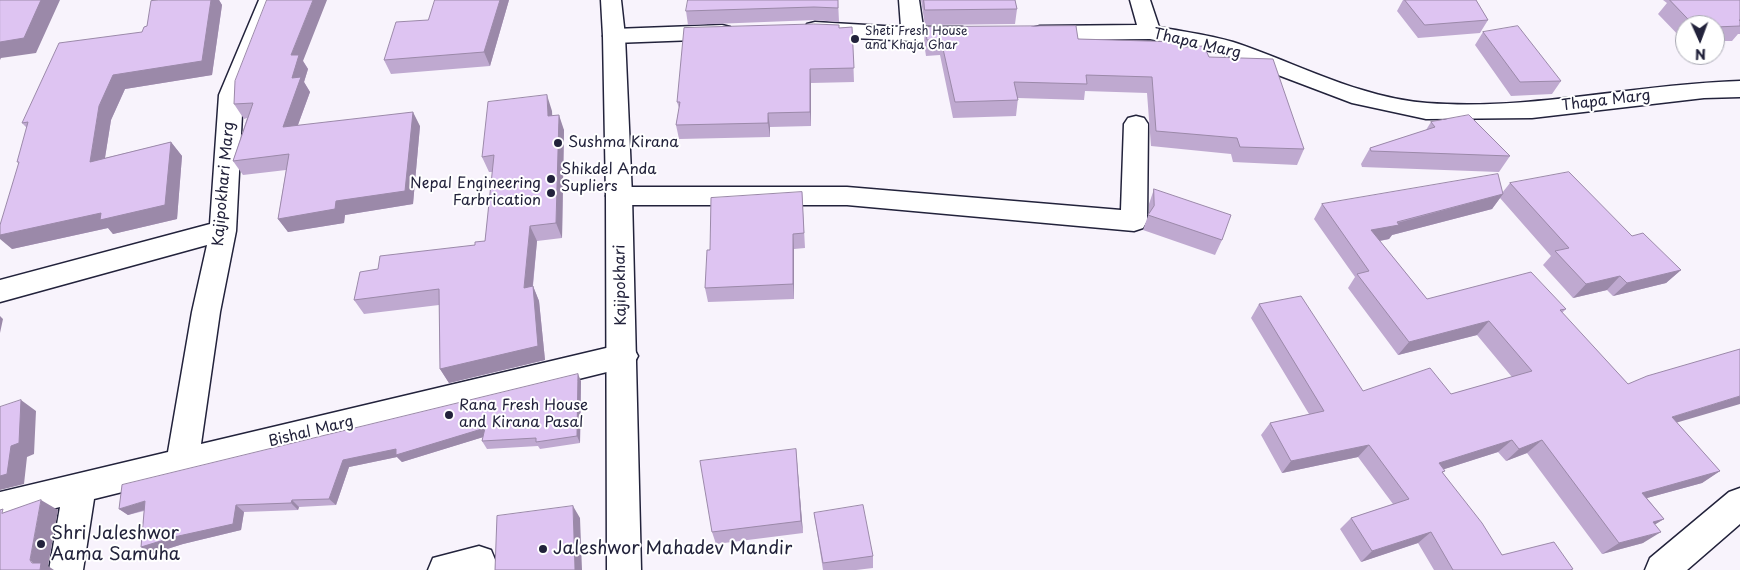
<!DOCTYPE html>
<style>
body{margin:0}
#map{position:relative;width:1740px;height:570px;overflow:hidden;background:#f8f3fc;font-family:"Playpen Sans",sans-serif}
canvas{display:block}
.north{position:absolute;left:1675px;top:15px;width:50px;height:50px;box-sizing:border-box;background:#fff;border:1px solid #a7a7b1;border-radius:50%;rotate:178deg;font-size:14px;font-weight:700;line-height:20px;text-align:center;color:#22223b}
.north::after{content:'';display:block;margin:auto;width:18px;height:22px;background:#22223b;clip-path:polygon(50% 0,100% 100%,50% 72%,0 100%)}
</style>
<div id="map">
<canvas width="1740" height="570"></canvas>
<div class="north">N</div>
</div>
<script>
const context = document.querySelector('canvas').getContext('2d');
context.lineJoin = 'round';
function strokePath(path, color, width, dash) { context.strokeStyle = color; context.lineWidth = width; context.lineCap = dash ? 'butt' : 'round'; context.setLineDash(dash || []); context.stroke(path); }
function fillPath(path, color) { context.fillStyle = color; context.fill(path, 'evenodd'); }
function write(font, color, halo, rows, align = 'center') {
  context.font = font + ' "Playpen Sans",sans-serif'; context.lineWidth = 4; context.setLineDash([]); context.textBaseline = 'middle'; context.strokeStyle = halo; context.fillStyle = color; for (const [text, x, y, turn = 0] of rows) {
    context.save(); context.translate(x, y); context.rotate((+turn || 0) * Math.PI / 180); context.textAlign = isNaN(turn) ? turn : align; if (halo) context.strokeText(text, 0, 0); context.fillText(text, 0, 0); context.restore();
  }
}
const minor = new Path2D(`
 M259,0h20l-36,95 -7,136 -16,81 -19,132 422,-100 10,3 5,9 -5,9 -10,3 -529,131 -11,71h-34l11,-63 -60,15v-30l168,-40 24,-140 15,-67 -207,57v-22l210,-56 9,-129z
 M899,0h20l4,27h39l8,2 3,5 -3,5 -8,2h-49l-98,-5 -8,-2 -3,-5 3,-5 8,-2 86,5z
 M1130,0h20l9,27c25,5 51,8 74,15 64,21 126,56 194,61 105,8 209,-19 313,-22v16l-36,1 -172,20 -106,1 -74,-16 -132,-50 -70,-14 -110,1 -8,-2 -3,-5 3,-5 8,-2 97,-1z
 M722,25l8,2 3,5 -3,5 -8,2 -108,4 -8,-2 -3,-5 3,-5 8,-2z
 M1136,116l8,2 4,6 -1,97 -4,7 -9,3 -287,-26h-228l-9,-2 -4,-7 4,-7 9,-2h228l274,23 3,-86 4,-6z
 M1740,488v36l-53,46h-42l5,-12 79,-66z
 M479,546l12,4 5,12 -1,8h-67l5,-12z`);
const major = new Path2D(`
 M601,0h20l4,36 7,160 9,374h-34l-1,-374 -3,-160z`);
strokePath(minor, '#22223b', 3);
strokePath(major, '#22223b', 3);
fillPath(minor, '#fff');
fillPath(major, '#fff');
fillPath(new Path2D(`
 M159,0h60l3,5 -10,70 -87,14 -14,31 -6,38 66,-16 11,14 -5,63 -64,15 -5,-6 -96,21 7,-86 8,-35 -5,-5 120,-91 5,-6z
 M509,0l-19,66 -99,8 -7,-14 44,-40z
 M838,0l1,22 -24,-2 -127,5 -2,-14z
 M921,0h94l2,9 -2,15 -90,1z
 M1403,0h73l12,20 -8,13 -62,5 -21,-27z
 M1663,0h77v34h-2l-6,7h-17v-16h-30v17l-27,-28 9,-11z
 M852,27l2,55 -43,1v43l-41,1v10l-91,2 -3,-14 3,-17 -2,-6 162,-74z
 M925,27l260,20 24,10 95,92 -7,16 -64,-3 -2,-8 -80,-8 -4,-53 -62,-2 -1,9 -66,-2 -2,18 -63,2 -13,-63 -14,1 -2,-13z
 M1483,32l78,49 -9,13 -41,2 -36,-51z
 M303,61l5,8 -4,13 6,10 -12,33 122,1 -7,78 -68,11 -1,8 -56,9 -10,-13 8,-49 -43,5 -10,-14 14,-43 -3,1 -10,-15z
 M552,111v5l12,14 -2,108 -25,3 -4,45 6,15 6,59 -96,23 -9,-14 -1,-64 -75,9 -10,-14 24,-31 97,-24 10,-4 8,-69h-4l-7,-15z
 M1431,122l79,34 -11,16 -137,-5 -1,-3 9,-16 56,-18z
 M1510,183l122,53 49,34 -15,13 -53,13 -6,-6 -34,8 -30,-33 8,-9 -51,-58 -8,11 -100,26 -3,4 -9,2 47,58 139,10 -4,4 66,71 49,39 43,48 -18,12 -55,15 17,21 -9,5 -12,19 -41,11 -75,-101 -21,8 -8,-9 -54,17 -1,4 59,82 69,15h-137l-16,-27 -57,19 -21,-33 11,-11 42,-14 -35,-47 -76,16 -21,-38 9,-12 39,-9 -58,-96 8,-14 104,87 88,3 61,-17 -35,-42 -79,20 -50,-67 7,-11 -41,-58 8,-15 180,-11z
 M1154,189l68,51 -7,15 -72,-25 6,-17v-9z
 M802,192l3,56 -11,1v50l-86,3 -3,-14 5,-38z
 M581,381l-1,62 -40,6 -2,-3 -51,3 -5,-8 1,-4 -81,25 -5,-5 -48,10 -13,38 -37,2 -1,3 -54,2 -3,18 -58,14 -32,10 -10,-7 3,-36 -16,4 -9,-6z
 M796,449l7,84 -87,11 -4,-12z
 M814,513l59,43v12l-17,2h-33z`), '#bfa9d0');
fillPath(new Path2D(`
 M41,0h19l-24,53 -35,5 -1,2v-18z
 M211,0h8l3,5 -10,70 -87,14 -14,31 -9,56 -12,-14 9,-56 14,-31z
 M313,0h14l-24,61 5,8 -4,13 6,10 -18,49 -9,-14 8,-72z
 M500,0h9l-19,66 -6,-14z
 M810,69l1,14v43l-1,-14z
 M547,95l5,16 1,21 -5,-16z
 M413,112l7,14 -7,78 -68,11 -1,8 -56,9 -10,-13 58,-18z
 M768,113l2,14v10l-2,-14z
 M559,115l5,15 -2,108 -6,-15z
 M171,142l11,14 -5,63 -64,15 -5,-6 -96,21 -12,-10v-4z
 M1503,194l-11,15 -100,26 -3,4 -27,5 9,-14z
 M530,226l7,15 -6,62 -7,-15z
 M793,234l1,15v50l-1,-15z
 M1681,270l-15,13 -53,13 14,-13z
 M1620,276l-13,14 -34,8 13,-14z
 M533,286l6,15 6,59 -96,23 -9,-14z
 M0,316l3,3 -3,14z
 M1489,321l-12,14 -79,20 11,-13z
 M578,374l3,7 -1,62 -3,-7z
 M1740,396v8l-85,25 17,-12z
 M21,400l15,11 -2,43 -7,3 -3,27 -24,6v-14l11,-30z
 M485,428l5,7 -88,27 -5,-5 -48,10 -13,38 -7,-6 14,-39z
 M1512,440l-14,12 -72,23 13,-12z
 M1542,440l-15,13 -21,8 13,-12z
 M1369,445l-11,12 -76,16 9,-12z
 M796,449l1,13 6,71 -2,-12z
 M1720,471l-18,12 -77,21 17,-11z
 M41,500l17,10 -10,56 6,4h-14l-10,-10z
 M292,500l7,7 -1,3 -7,-7z
 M145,501l9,6 -26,8 -9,-6z
 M236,505l8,7 -3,18 -58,14 -32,10 -10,-7z
 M573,506l7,12 2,52h-7z
 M1664,519l-18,11 7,-8z
 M1431,532l-13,11 -57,19 11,-11z
 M1661,532l-18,11 -41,11 17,-11z`), '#9b89a9');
const building = new Path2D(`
 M0,0h41l-17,38 -24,4z
 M159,0h52l-9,61 -89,14 -14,31 -9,56 81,-20 -6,63 -65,15 1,-7 -101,22v-10l19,-63h-2l11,-40 -6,1 37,-80 83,-11 2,-5 3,-1 4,-25z
 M267,0h46l-22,55h8l-7,23 9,-1 -18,50 130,-15 -8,79 -69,10 -1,8 -57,10 11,-65 -56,7 20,-58 -19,1 1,-23z
 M435,0h65l-16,52 -100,8 12,-38 32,-2z
 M688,0h150v8l-24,-1 -128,4z
 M924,0h91l2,9 -92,1z
 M1405,0h71l12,20 -63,5z
 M1670,0h70v20h-1l1,1v5l-25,1v-2h-21z
 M814,24l25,1v3l13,-1 2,41 -44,1v43l-42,1v10l-92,2 4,-23h-3l7,-74z
 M1076,26l2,13 105,3 2,5 19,-1 5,11 64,2 31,90 -64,-2 -3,-9 -81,-7 -4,-54 -66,-2 1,9 -73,-2 4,18 -63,2 -14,-62h-14l-2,-13z
 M1518,26l43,55 -41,1 -37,-50z
 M547,95l1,21 11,-1 -3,108 -26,3 -6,62 9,-2 5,60 -98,23 -1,-80 -85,11 6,-28 18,-3 2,-13 95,-11v-3l10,-1 9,-86 -12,2 6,-55z
 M1469,115l41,41 -139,-5 -1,-3 65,-21 -4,-5z
 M1569,172l63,64 11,-3 38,37 -54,13 -7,-7 -34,8 -31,-33 14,-3 -59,-65z
 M1498,174l5,20 -106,28 2,3 -28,5 56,69 104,-27 35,37 -6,1 68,74 19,-8 93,-27v47l-68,21 48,54 -78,22 22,26 -11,3 8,10 -42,11 -77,-103 -23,9 -7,-9 -73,23 6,8 -3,1 40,51 20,32 52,-13 19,27 -3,1h-117l-22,-38 -59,19 -21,-33 58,-19 -40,-54 -78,16 -21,-38 54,-12 -65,-107 42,-8 62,95 67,-23 21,26 81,-23 -43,-50 -80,21 -52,-68 12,-3 -47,-67z
 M1154,189l77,26 -9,25 -74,-25 6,-9z
 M802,192l2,41 -11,1v50l-88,4 2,-38h3l1,-52z
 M578,374l-1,62 -41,6v-4l-54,3 3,-13 -89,27v-6l-53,11 -14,39 -37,1 -1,3 -55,2 -3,19 -59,13 -33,10 4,-46 -26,8 3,-24z
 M21,400l-2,43 -8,3 -4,28 -7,2v-69z
 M796,449l5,72 -89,11 -12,-71z
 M41,500l-11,60 2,3h9l-1,7h-40v-60l3,-1 -1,4z
 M863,505l10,51 -50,7 -9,-50z
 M573,506l2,64h-80l2,-54z`);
fillPath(building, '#dec4f2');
strokePath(building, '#9b89a9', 1);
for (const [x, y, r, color] of [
 [855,39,5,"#22223b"],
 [558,143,5,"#22223b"],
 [551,179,5,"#22223b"],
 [551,193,5,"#22223b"],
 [449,415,5,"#22223b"],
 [41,544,5,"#22223b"],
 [543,549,5,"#22223b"]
]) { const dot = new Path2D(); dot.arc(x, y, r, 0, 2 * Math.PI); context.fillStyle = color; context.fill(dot); strokePath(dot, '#fff', 2); }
write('12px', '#22223b', '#fff', [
 ["Sheti Fresh House",865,32],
 ["and Khaja Ghar",865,46]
], 'left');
write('15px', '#22223b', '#fff', [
 ["Thapa Marg",1197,44,13],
 ["Thapa Marg",1606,101,-7],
 ["Kajipokhari Marg",224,184,-85],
 ["Kajipokhari",621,285,-91],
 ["Bishal Marg",311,432,-14]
]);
write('15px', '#22223b', '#fff', [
 ["Sushma Kirana",568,143],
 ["Shikdel Anda",561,170],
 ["Supliers",561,187],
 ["Nepal Engineering",541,184,"right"],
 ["Farbrication",541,201,"right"],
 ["Rana Fresh House",459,406],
 ["and Kirana Pasal",459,423]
], 'left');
write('18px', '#22223b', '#fff', [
 ["Shri Jaleshwor",51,534],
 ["Aama Samuha",51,555],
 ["Jaleshwor Mahadev Mandir",553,549]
], 'left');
</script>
